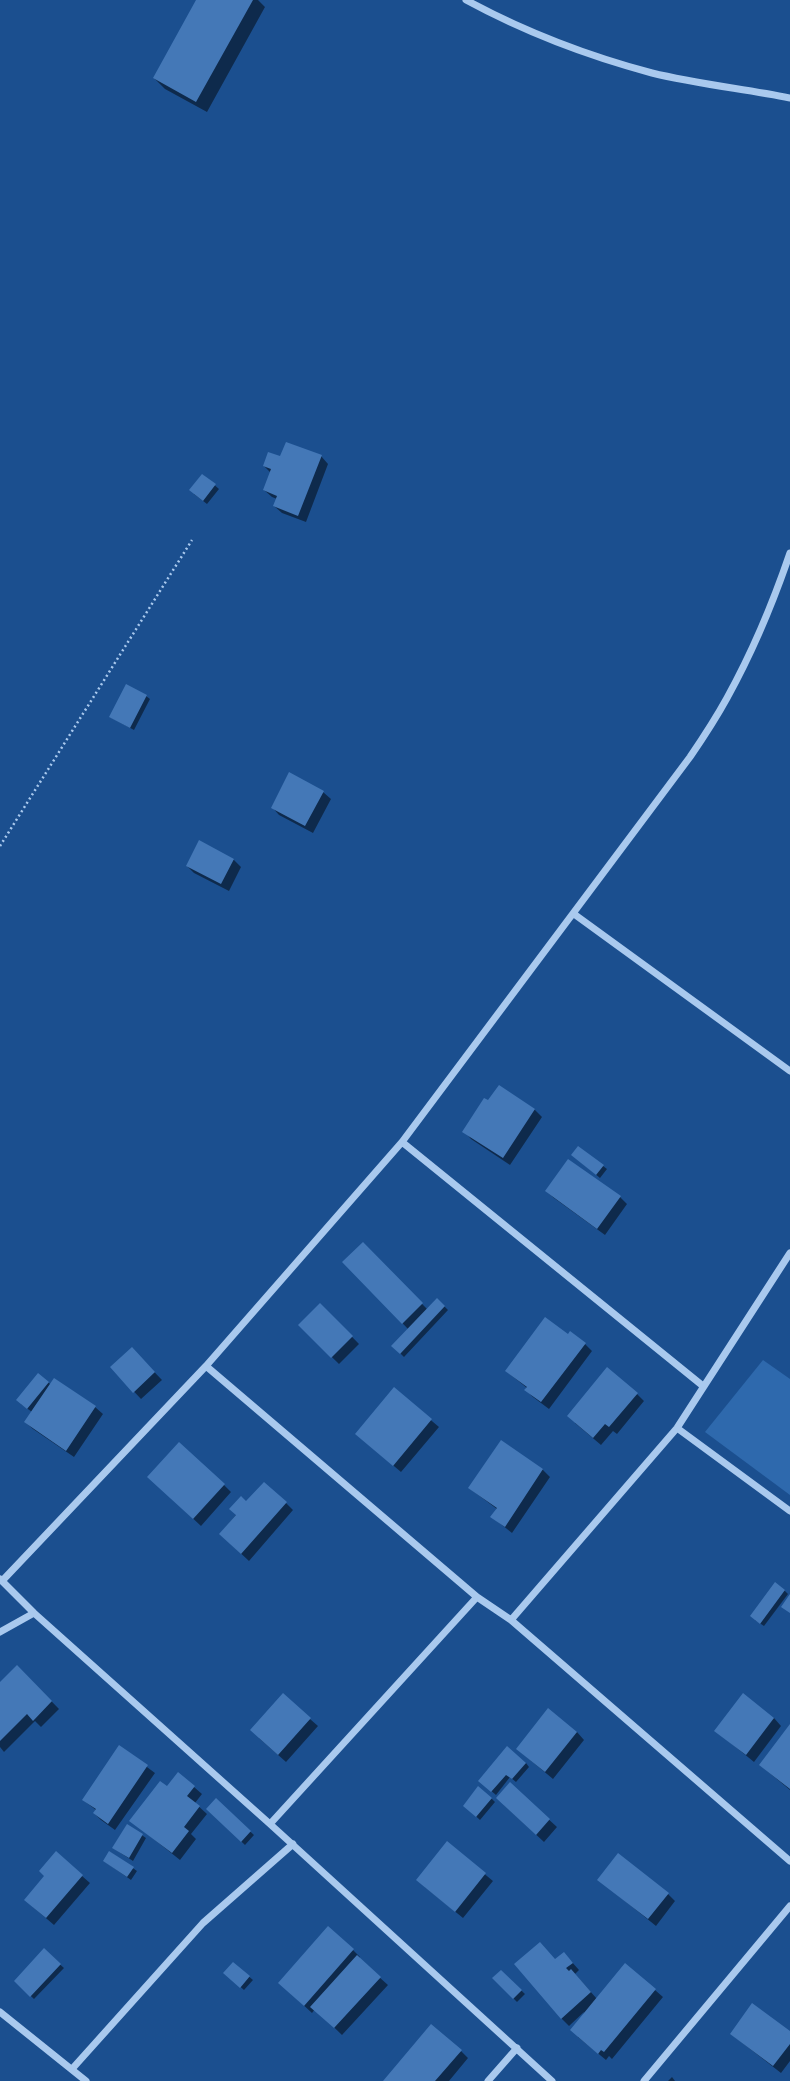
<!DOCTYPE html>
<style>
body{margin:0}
canvas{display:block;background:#1b4f8f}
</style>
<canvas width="790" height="2081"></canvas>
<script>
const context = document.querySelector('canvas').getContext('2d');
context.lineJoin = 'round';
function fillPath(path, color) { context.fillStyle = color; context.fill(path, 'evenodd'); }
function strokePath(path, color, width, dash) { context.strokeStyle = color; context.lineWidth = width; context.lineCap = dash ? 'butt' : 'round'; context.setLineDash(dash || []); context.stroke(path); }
fillPath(new Path2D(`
 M763,1360l27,19v116l-85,-63z`), '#2e69ad');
fillPath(new Path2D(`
 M197,0h61l7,7 -58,105 -42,-23 -11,-11z
 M321,456l7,8 -22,58 -24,-9 -8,-7 3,-7 -5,-2 -8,-7 7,-17 -7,-7 16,-8z
 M203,475l16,14 -12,15 -13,-10z
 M146,696l4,3 -16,31 -24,-13z
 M323,792l8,7 -18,34 -34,-18 -7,-8z
 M200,842l34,18 7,7 -12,24 -35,-18 -7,-7z
 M489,1102l45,7 8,8 -32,48 -39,-26 -7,-8z
 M578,1147l29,22 -7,9 -28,-23z
 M546,1191l74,6 7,7 -22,31 -51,-37z
 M363,1243l64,66 10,-10 11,11 -44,47 -11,-11 15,-17 -64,-67z
 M320,1304l39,40 -20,20 -40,-39z
 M568,1335l17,9 7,7 -43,58 -16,-12 -7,-7 1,-2 -21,-17z
 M139,1356l23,24 -21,19 -30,-32z
 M54,1379l41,28 8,7 -29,43 -41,-28 -8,-7 7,-10 -11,-8 27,-22 3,3z
 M394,1389l45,38 -38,45 -45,-38z
 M637,1394l7,7 -27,33 -4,-3 -12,14 -26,-22z
 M501,1441l42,29 7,7 -38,56 -20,-16 5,-8 -28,-21z
 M156,1484l68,1 7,7 -30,34z
 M246,1503h40l7,7 -44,51 -29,-27z
 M784,1590l4,4 -24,32 -9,-6z
 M17,1666l42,43 -18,18 -6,-6 -31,31 -4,-5v-64z
 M774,1718l7,8 -27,36 -38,-31z
 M310,1719l8,7 -32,36 -27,-24z
 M790,1725v65l-30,-25z
 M577,1732l7,8 -31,39 -36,-30z
 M120,1747l35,26 -40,57 -14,-10 -7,-7 2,-3 -13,-10z
 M526,1763l3,4 -13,15 -6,-5 -14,18 -13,-11z
 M178,1773l24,21 -7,9 12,11 -16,20 5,5 -16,21 -49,-39 36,-34z
 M510,1784l47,43 -13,15 -40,-37z
 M491,1798l4,4 -15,18 -12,-11z
 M216,1800l38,35 -9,10 -38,-36z
 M127,1825l19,13 -13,23 -20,-13z
 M447,1843l46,38 -30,37 -38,-31z
 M110,1852l27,19 -6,9 -27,-19z
 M82,1876l8,7 -36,42 -21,-18z
 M599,1880l69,14 7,7 -19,25z
 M44,1950l20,18 -30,31 -19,-18z
 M353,1950l7,7 -1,2 29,26 -46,50 -27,-26 -3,4 -25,-23z
 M556,1960l15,1 8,9 -4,4 22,25 28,-35 38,33 -51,62 -3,-3 -3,4 -28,-23 6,-25 -15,14 -8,-8z
 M233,1963l20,17 -9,10 -16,-14z
 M501,1971l24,23 -8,8 -24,-24z
 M790,2032v29l-9,12 -50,-39z
 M461,2051l7,7 -19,23h-64z
 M672,2077l3,4h-7z`), '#0007');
fillPath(new Path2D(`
 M196,0h57l-57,102 -43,-24z
 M286,442l36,13 -24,61 -25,-10 4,-10 -14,-6 8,-21 -8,-3 5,-14 12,4z
 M202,474l14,10 -13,17 -14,-11z
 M126,684l21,11 -17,33 -21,-11z
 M289,772l35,19 -19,35 -34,-18z
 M199,840l35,19 -13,25 -35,-18z
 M499,1085l36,24 -32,49 -41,-26 22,-34 4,2z
 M578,1146l26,19 -8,10 -25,-20z
 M568,1159l53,37 -24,33 -52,-38z
 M363,1242l60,61 -21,21 -60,-62z
 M437,1298l8,8 -45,48 -9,-8z
 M320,1303l33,33 -22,22 -33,-33z
 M545,1317l23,17 2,-3 16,12 -45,59 -17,-12 3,-3 -22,-16z
 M132,1347l23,25 -22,21 -23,-26z
 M607,1367l31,26 -29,34 -4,-3 -12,14 -26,-22z
 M38,1373l11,9 -22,27 -11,-9z
 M54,1378l42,28 -30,45 -42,-29z
 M394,1387l38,32 -39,47 -38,-32z
 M501,1440l42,29 -38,58 -15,-10 7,-9 -29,-20z
 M179,1442l46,42 -32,35 -46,-42z
 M264,1482l23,20 -46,52 -22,-20 17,-19 -7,-6 12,-13 5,5z
 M775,1582l10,8 -25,34 -10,-8z
 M790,1594v19l-9,-6z
 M17,1665l35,36 -19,20 -6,-7 -27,27v-59z
 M283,1693l28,25 -33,37 -28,-25z
 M743,1693l31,25 -28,37 -32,-24z
 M548,1708l29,24 -32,40 -29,-23z
 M790,1724v65l-31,-24z
 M119,1745l29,20 -40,59 -15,-11 3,-4 -14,-9z
 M507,1746l19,17 -14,16 -6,-4 -15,17 -13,-11z
 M178,1772l17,14 -8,10 13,10 -16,21 5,4 -17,22 -43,-32 31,-40 7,5z
 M510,1782l40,37 -14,16 -40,-37z
 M478,1786l14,12 -16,19 -13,-11z
 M216,1798l35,33 -10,11 -35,-33z
 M127,1824l16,10 -14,24 -17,-10z
 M447,1841l39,32 -31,39 -39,-32z
 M56,1851l27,24 -37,43 -22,-18 20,-24 -5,-5z
 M109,1851l25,16 -7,10 -24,-16z
 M618,1853l51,40 -21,26 -51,-39z
 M328,1926l26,23 -50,57 -26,-23z
 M540,1942l15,17 9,-7 9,11 -7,5 3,3 2,-2 20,23 -30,27 -47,-55z
 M44,1948l17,16 -31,33 -16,-16z
 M357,1955l24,22 -47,51 -24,-21z
 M233,1962l17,14 -10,12 -17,-15z
 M625,1963l31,26 -52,63 -3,-2 -3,4 -28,-24z
 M501,1970l21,20 -9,9 -21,-21z
 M752,2003l38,28v13l-17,22 -43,-32z
 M431,2024l31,26 -27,31h-52z`), '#4478b7');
strokePath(new Path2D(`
 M0,846l192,-306`), '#a9c9ee', 2.5, [2, 3]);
strokePath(new Path2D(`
 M466,0c59,32 122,56 186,73 45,11 93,16 138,25
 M574,914l216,157
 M402,1142l301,244
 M206,1366l271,231
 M677,1428l113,83
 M0,1579l34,34 236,211 282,257
 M2,1581l204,-215 196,-224 288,-385c13,-19 26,-39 37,-59 26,-47 46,-95 63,-145
 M511,1620l166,-192 113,-175
 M0,1632l34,-19
 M270,1824l207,-227 34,23 279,241
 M0,2012l86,69
 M72,2069l131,-146 90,-79
 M488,2081l29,-33
 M644,2081l146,-175`), '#a9c9ee', 7);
</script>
